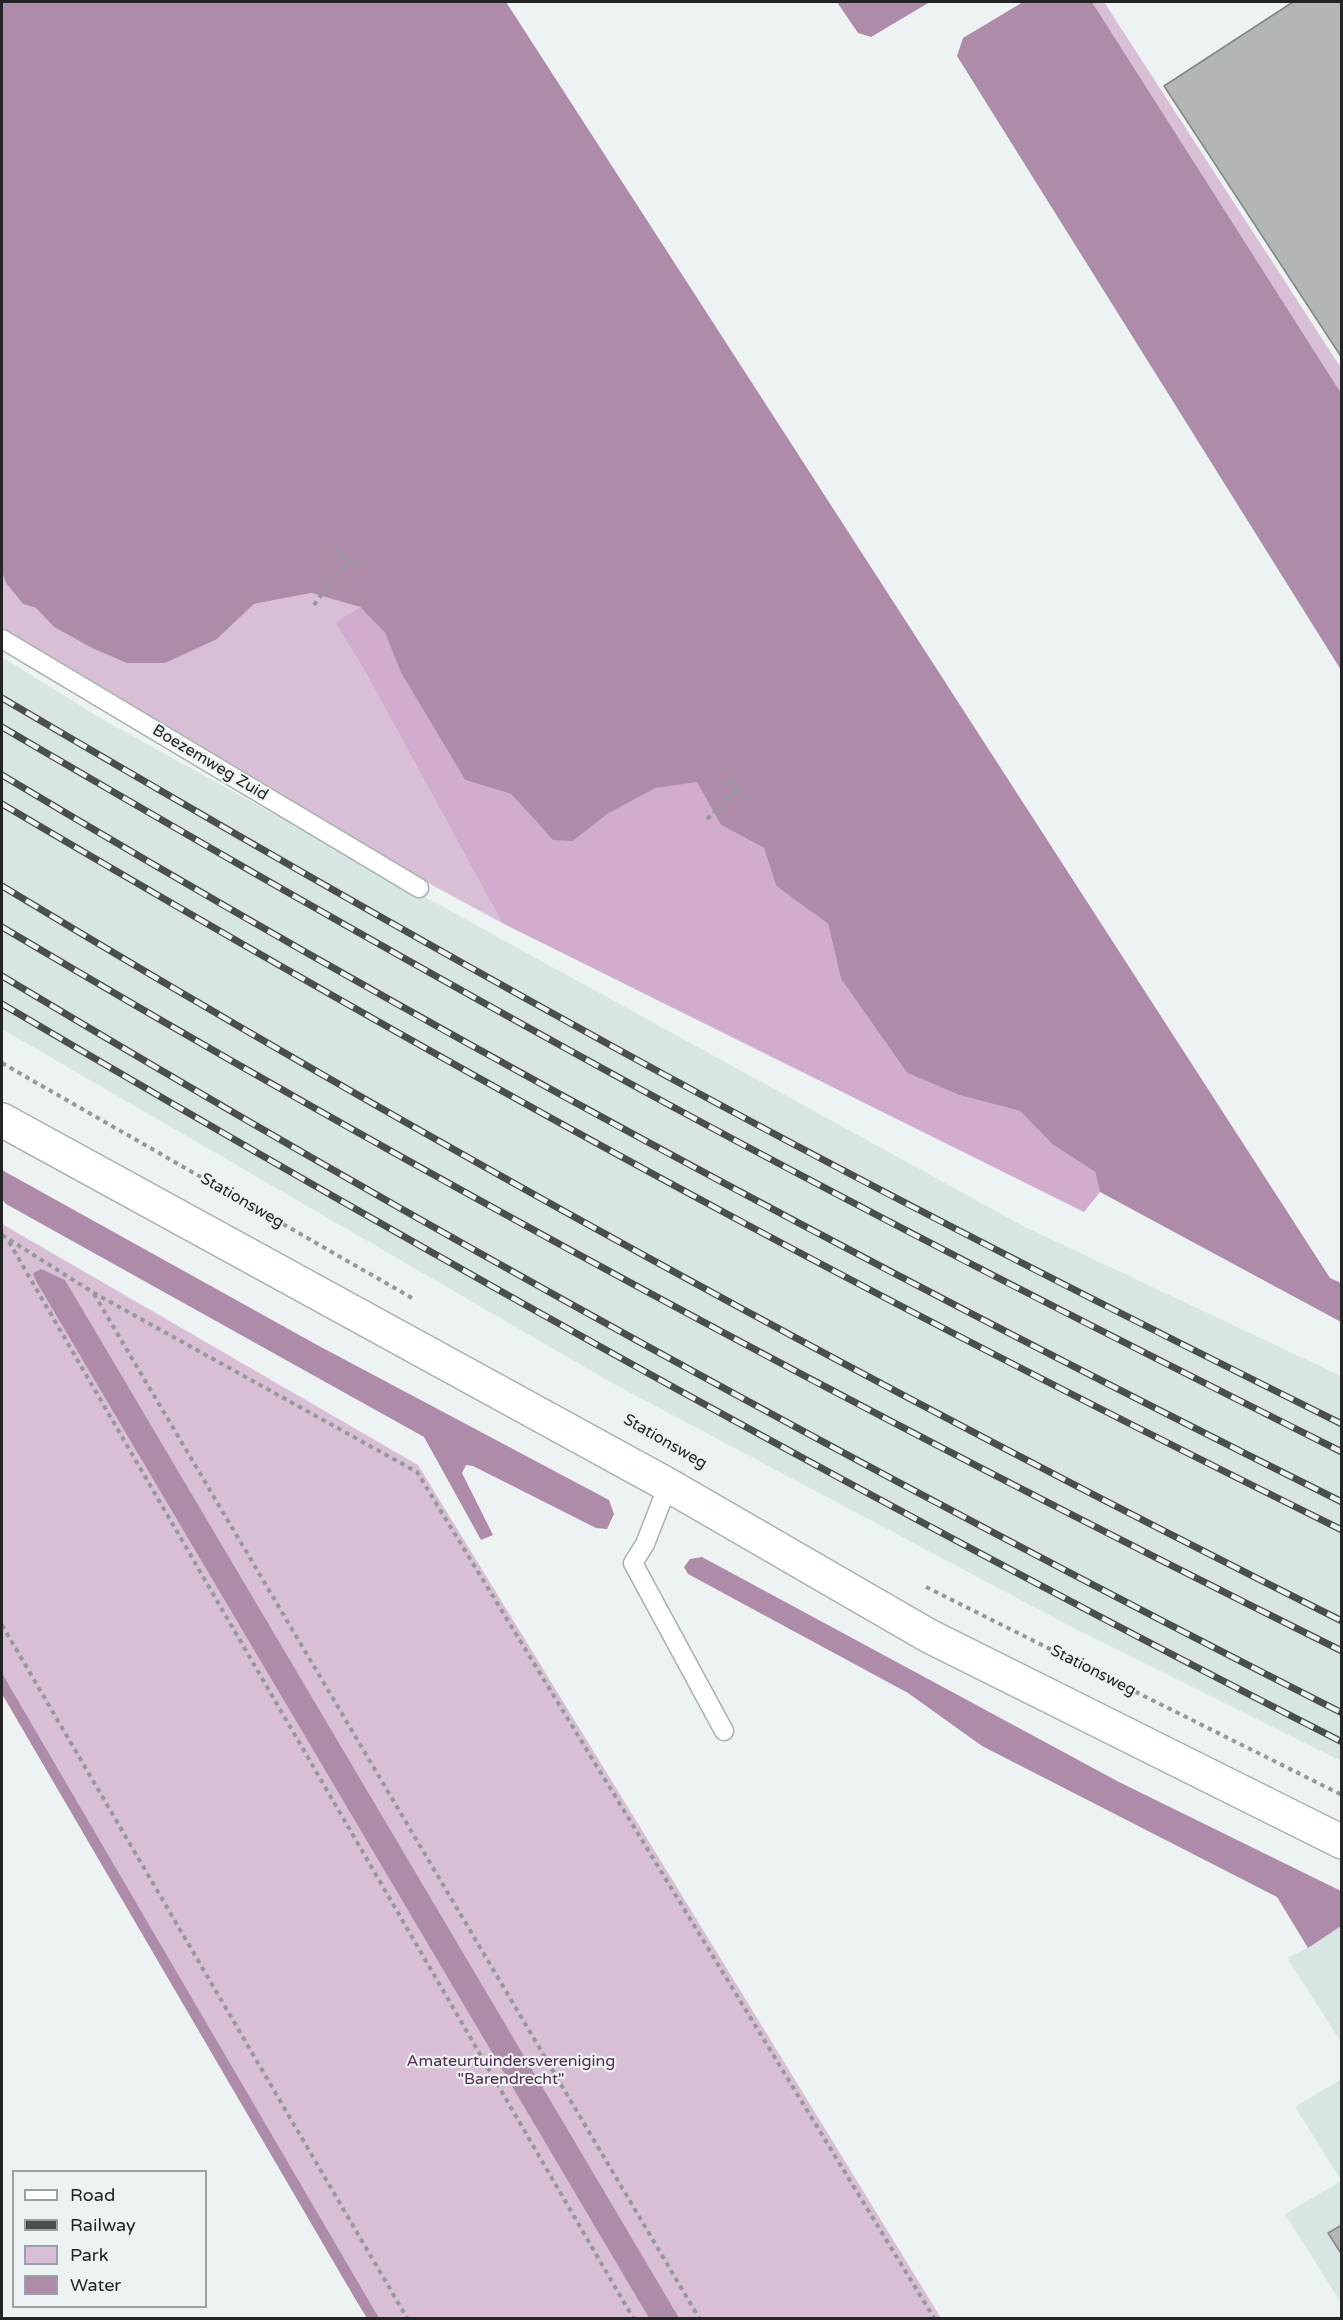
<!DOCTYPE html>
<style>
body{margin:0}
#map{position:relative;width:1343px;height:2320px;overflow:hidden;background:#edf3f2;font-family:"Varela Round",sans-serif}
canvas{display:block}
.frame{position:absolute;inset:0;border:3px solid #222424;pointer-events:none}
.legend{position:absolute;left:12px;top:2170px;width:195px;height:138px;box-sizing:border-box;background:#edf3f2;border:2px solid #9ca0a0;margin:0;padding:8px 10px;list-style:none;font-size:18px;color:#222424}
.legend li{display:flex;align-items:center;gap:12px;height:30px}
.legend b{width:30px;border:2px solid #9ca0a0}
</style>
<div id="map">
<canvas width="1343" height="2320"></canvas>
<div class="frame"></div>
<ul class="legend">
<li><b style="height:8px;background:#fff"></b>Road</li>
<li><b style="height:8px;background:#4b4e4e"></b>Railway</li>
<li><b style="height:16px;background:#d9bfd5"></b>Park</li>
<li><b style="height:16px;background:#af8baa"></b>Water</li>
</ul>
</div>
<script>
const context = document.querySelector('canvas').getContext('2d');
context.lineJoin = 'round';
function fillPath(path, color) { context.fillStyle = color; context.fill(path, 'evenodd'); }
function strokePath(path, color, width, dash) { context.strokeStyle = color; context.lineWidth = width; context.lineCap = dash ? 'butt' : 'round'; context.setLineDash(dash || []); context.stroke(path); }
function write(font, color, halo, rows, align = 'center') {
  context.font = font + ' "Varela Round",sans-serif'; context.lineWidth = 4.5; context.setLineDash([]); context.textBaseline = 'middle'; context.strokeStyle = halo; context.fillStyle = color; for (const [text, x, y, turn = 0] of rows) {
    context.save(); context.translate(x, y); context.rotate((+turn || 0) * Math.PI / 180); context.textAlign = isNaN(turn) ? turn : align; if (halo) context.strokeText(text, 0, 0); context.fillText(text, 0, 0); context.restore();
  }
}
fillPath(new Path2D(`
 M2,657l103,64 918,505 318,150v385l-273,-136 -454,-241 -612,-355z
 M1341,1926v116l-54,-84 21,-10z
 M1341,2079v101l-46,-73z
 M1341,2181v122l-56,-89z`), '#d7e6e4');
fillPath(new Path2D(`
 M1092,2h12l237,366v25z
 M2,572l4,11 17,21 13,4 18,19 38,21 125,-9 37,-35 57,-11 49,14 -24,17 26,42 140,257 -500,-272z
 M2,1224l416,241 523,853h-562l-377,-645z`), '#d9bfd5');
fillPath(new Path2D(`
 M360,607l25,26 16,40 64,107 46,14 32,35 30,12 36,-28 47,-25 41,-7 24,44 43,23 12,38 52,38 13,55 66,94 52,22 61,16 32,33 43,28 5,20 -16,20 -582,-289 -140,-257 -27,-43z`), '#d1accc');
fillPath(new Path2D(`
 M2,2h504l824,1276 11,5v39l-241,-130 -5,-20 -43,-28 -32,-33 -61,-16 -52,-22 -66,-94 -13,-55 -52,-38 -12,-38 -43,-23 -24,-43 -41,6 -47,25 -36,28 -20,-1 -42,-46 -46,-14 -64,-107 -16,-40 -25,-26 -49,-14 -57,11 -37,35 -52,24h-38l-35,-15 -38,-21 -18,-19 -13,-4 -17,-21 -4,-11z
 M837,2h93l-59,35 -13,-4z
 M1023,2h69l249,391v277l-384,-614 6,-18z
 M2,1170l317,176 290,154 5,14 -7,15 -11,-1 -123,-62 -7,-1 -4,8 31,62 -12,5 -57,-103 -418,-233 -4,-5z
 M41,1269l24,11 614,1038h-30l-613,-1037 -3,-8z
 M702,1557l417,225 222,109v35l-33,22 -31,-51 -295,-151 -74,-53 -220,-119 -4,-7 6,-8z
 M2,1673l377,645h-12l-10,-16 -355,-608z`), '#af8baa');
const building = new Path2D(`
 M1293,2h49v356l-178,-272z
 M1342,2225v30l-14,-22z`);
fillPath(building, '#b2b7b6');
strokePath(building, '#828786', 1.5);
const lane = new Path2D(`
 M2,639l417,249
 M668,1485l-23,59 -12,19 91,168`);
const secondary = new Path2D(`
 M2,1120l666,365 261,151 413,206`);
strokePath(lane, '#aab0af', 21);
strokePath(secondary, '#aab0af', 36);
strokePath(new Path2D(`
 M334,551l25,16
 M314,605l33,-46
 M730,780l17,19
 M707,819l31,-30
 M2,1063l410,235
 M2,1235l92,58 323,179 517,846
 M9,1242l624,1076
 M94,1294l605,1024
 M926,1587l416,208
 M2,1625l405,693`), '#959999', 4, [4.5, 4.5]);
strokePath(lane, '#fff', 18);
strokePath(secondary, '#fff', 33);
const rail = new Path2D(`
 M2,698c211,124 423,246 639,364 230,126 465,245 701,362
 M2,727c222,130 446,258 673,381 220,119 443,232 667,344
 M2,775c436,261 884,500 1340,727
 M2,804c244,144 490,284 740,418 198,106 398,208 600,308
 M2,886c436,263 884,507 1340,735
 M2,927c436,259 885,498 1340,724
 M2,976c437,262 885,506 1340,737
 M2,1004c439,259 885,506 1340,738`);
strokePath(rail, '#4b4e4e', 7);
strokePath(rail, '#edf3f2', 4.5, [14]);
write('16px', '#222424', '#edf3f2', [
 ["Boezemweg Zuid",210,763,31],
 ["Stationsweg",242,1201,30],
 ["Stationsweg",665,1442,30],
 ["Stationsweg",1093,1671,27]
]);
write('16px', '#572953', '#edf3f2', [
 ["Amateurtuindersvereniging",511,2062],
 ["\"Barendrecht\"",511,2080]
]);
</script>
